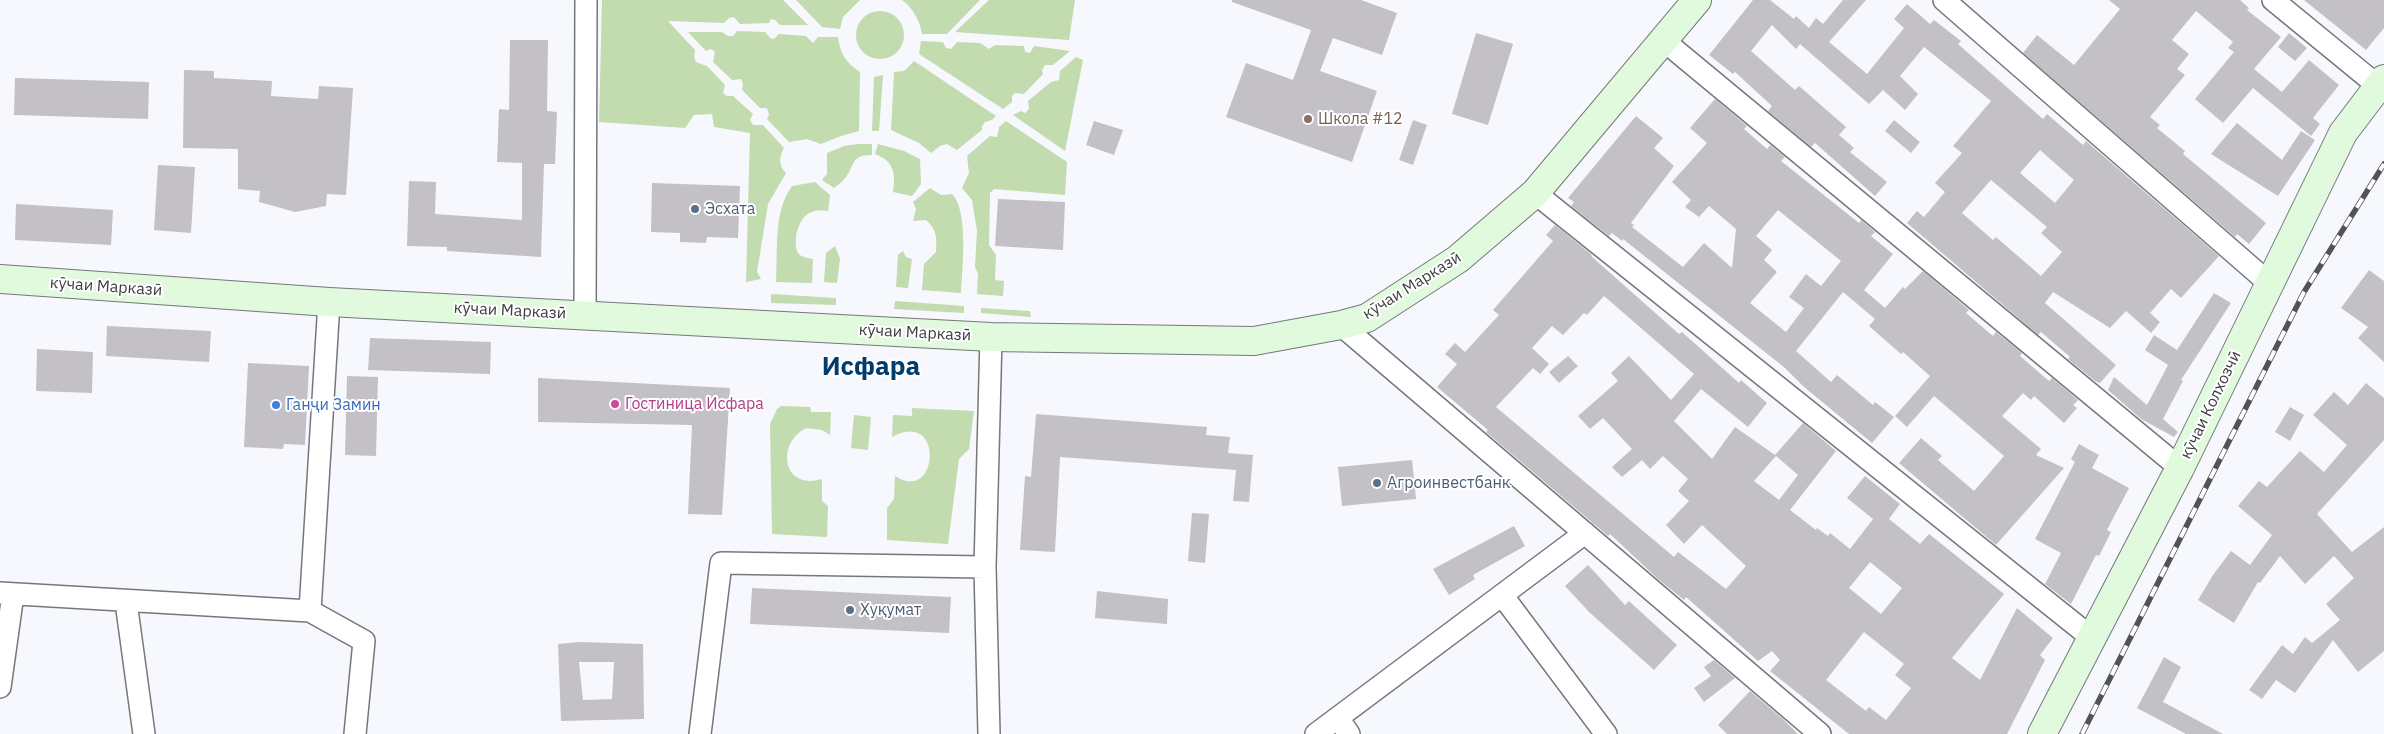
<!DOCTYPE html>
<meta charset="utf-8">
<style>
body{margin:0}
canvas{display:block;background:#f6f8fd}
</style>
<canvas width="2384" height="734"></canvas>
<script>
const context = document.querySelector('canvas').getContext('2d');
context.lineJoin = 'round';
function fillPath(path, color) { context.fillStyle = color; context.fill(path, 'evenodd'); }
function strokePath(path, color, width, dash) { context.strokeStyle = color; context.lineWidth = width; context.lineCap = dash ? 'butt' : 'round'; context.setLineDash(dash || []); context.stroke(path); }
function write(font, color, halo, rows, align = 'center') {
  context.font = font + ' "IBM Plex Sans",sans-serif'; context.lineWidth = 4; context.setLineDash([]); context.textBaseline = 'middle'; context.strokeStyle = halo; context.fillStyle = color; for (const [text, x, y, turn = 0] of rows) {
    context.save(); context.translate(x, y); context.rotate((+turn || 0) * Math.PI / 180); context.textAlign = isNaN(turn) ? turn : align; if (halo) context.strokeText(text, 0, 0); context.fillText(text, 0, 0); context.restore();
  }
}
fillPath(new Path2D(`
 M602,0h181l25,25h-28l-5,-5 -4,-1 -2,4 -29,1 -6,-7 -5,1 -5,5 -56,-2 27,29 -1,7 2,5 11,4 18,19 -2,8 4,3h6l20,18 -3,6 3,5h10l21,23c-5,9 -6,17 2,25l-18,31 -11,68 4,7 -15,3 4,-149 -36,-6 -2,-13 -18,1 -9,13 -86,-6z
 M796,0h64l-17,17 -3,12 -18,-2z
 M902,0h78l-33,34h-25c-2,-13 -9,-26 -20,-34z
 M989,0h86l-6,40 -114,-8z
 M856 35a24 24 0 1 1 48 0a24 24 0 1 1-48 0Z
 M737,31l28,1 5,6 4,1 5,-5 27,2 7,7 5,-6h20c2,16 8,26 22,35l-1,59 -18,5 -20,8 -14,-5 -18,3 -22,-23 2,-4 -2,-7h-7l-18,-18 1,-6 -2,-5 -9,1 -19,-18 2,-10 -4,-3 -5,2 -18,-19h34l6,4h5z
 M921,41l22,1 3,6 5,1 6,-7 23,1 9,6 6,-4 29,1 1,6 5,1 4,-7 36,5 -17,14h-8l-3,5 1,4 -19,20 -9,-1 -3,3v6l-9,7 -84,-55z
 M1076,57l7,3 -18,91 -52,-36 8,-4 4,2 4,-4 -1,-8 23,-19 8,-2 1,-9z
 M914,61l82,55 -4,4 -7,2 -3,4v4l-25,20 -10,-6 -7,2 -9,7 -12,-10 -28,-13 3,-58 10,-1z
 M883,75l-4,56h-7l2,-54z
 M1006,121l61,41 -2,33 -71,-6 -4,4 -1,52 7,10 -1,25 9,1 -1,15 -26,-2 1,-20 -3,-7 2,-36 -5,-31 -10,-12 7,-15 -2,-17 23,-20 7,1 2,-10z
 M858,144h14v11c-21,-1 -18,12 -26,22 -3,4 -8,8 -12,11l-12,-8 5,-6v-21l17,-7z
 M878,144l26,7 16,8 1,25 -9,12 -19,-4c3,-18 1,-31 -18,-38z
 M815,182l15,13 -2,16c-20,-4 -29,8 -32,26 0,5 -1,12 2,16 4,5 11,5 15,6l-1,24 -36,-1c2,-31 -3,-70 16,-96z
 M930,188l11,7 11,-1c17,17 10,76 9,99l-39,-3 2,-26 12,-12c1,-13 1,-23 -10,-32l-13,1 3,-12 -3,-7z
 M835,246l5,13 -3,24 -13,-1 2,-29z
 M903,251l3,6 6,2 -4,29 -12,-1 2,-32z
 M771,294l65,4v7l-65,-2z
 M895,301l69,5v7l-70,-4z
 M981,308l49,3 1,6 -50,-4z
 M781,406l29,1 1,5h20l-1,23 -8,-5 -16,-2c-31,16 -23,63 16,51v22l6,5 -1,31 -55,-3 -2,-110 7,-15z
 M912,408l62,3 -5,38 -10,10 -11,85 -61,-4v-32l7,-9 1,-23c44,29 50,-68 -3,-39l1,-22 19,1z
 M854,415l17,2 -3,33 -17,-2z`), '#c2dbaf');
fillPath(new Path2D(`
 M1232,0h129l36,13 -15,42 -49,-17 -13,33 57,20 -25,71 -126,-45 20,-54 47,17 18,-50 -79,-28z
 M1753,0h17l24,19 2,-3 13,12 7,-10 7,6 20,-24h23l-37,42 38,32 37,-46 -10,-9 13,-15 23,20 4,-4 27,21 -3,3 85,75 4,-5 36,31 3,-4 133,115 -38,42 -10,-9 -21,24 10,9 -9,11 -25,-22 -16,17 -57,-36 -8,11 71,62 -16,18 -5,-2 -27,-22 2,-2 -29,-25 -3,3 -131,-112 10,-12 7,6 21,-25 -10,-9 27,-30 -9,-7 38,-45 -67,-54 -24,29 18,18 -13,16 -22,-20 -14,14 -69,-60 -4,5 -24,-24 -21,26 44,39 4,-4 47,41 -7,8 15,13 -4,4 37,30 -12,14 -60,-53 -4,4 -43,-36 4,-5 -37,-34 -2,2 -24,-19zM2040,150l34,30 -19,23 -35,-30zM1991,180l56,47 -6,6 21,19 -21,24 -45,-39 -3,3 -31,-27z
 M2109,0h131l9,8 -2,2 34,27 -27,32 28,23 27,-32 30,25 -26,33 7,6 -9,12 -58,-48 -30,35 -28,-24 39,-47 -6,-4 5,-6 -37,-31 -24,29 17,14 -12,15 8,6 -35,42 10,8 -3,3 28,23 -2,3 83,69 -17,21 -12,-10 -2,3 -212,-184 14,-18 37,30 46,-56z
 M2304,0h80v28l-18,22z
 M1476,33l37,11 -25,81 -36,-11z
 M2289,33l18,15 -12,13 -17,-14z
 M510,40h38l-1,71 10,1 -2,52h-11l-3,93 -94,-6v-4l-40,-1 2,-65 27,1 -1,32 87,6v-57l-25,-1 2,-53 10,1z
 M184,70l30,1v7l58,3 -1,15 47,3 1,-13 34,2 -7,107 -19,-1 -1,12 -31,6 -36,-10 1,-11 -22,-2v-40l-55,-1z
 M15,78l134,4 -1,37 -134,-4z
 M1715,99l32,27 -3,3 23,20 3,-4 15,12 -4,4 78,62 2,-3 14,12 -4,4 22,18 -29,36 21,18 18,-21 2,2 18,-18 46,39 -3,3 27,23 3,-4 26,21 -2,3 29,25 3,-3 26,22 -5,5 4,3 -13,15 -30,-27 -3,4 -8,-7 -21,23 39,33 -5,6 28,13 -68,77 -97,-82 22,-25 21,18 -4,4 36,31 30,-35 -70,-60 -27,31 -12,-11 35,-40 -27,-24 -2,2 -32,-28 6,-7 -32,-27 -47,59 35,31 6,-7 36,30 2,-3 19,15 -22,26 -68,-56 -19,-19 -162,-129 -1,2 -10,-8 -3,3 -38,-30 3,-4 -6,-4 68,-82 27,22 -9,10 20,18 -43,57 3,2 -2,2 51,40 21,-24 28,25 4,-39 -27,-23 -10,11 -14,-10 6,-7 -19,-18 35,-39 -17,-15zM1778,210l63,51 -20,25 -15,-12 -17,23 15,11 -18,24 -36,-29 27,-31 -13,-12 8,-10 -16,-14z
 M1413,120l14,5 -14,40 -14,-5z
 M1894,120l26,22 -9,11 -26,-22z
 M1094,121l29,9 -9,25 -28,-10z
 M2237,123l45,37 19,-29 14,9 -37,56 -67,-42z
 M158,165l37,2 -4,66 -37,-3z
 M652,183l88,3 -2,52 -31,-1 -1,6 -26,-1v-9l-29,-1z
 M998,199l67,3 -2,48 -68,-4z
 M16,204l97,6 -2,35 -96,-5z
 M1555,225l37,30 -1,1 88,78 3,-2 57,51 2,-3 26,23 -19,24 -47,-38 -27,32 38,38 23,-32 40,28 28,-32 33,28 -46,59 26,20 1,-2 11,8 2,-3 20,16 23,-30 -26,-21 18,-22 35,28 -11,15 31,25 9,-10 75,60 -52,64 28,22 37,-72 36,30 -13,17 5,5 -38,74h-158l-79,-63 10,-11 -8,-9 -14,10 -72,-64 -2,3 -26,-21 -48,-45 -2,2 -122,-104 2,-2 -51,-43 20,-23 -12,-10 10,-11 10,9 34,-37 -6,-5 60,-69 -7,-6zM1604,296l90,78 -23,26 -42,-44 -18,17 7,8 -40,35 12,13 13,-11 29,31 -20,18 10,10 20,-17 8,9 13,-13 25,23 -10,12 11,10 -23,24 18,19 18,-19 44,41 -20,23 -48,-37 -4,5 -178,-150 37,-39 7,6 9,-10 -17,-16 20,-22 11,9 21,-22 3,2zM1776,456l22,19 -19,25 -25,-19zM1870,562l32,26 -21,26 -32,-26zM1864,632l40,32 -9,11 16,13 -25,32 -17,-13 -3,4 -40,-31z
 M2369,270l15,11v81l-26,-24 10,-11 -27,-19z
 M2214,293l17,10 -50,77 2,1 -20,38 15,13 -4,5 -33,-18 -33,-29 6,-13 33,28 21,-40 -23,-15 9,-15 23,15z
 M107,326l104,5 -2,31 -103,-6z
 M370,338l121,4 -1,32 -122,-4z
 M37,349l56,3 -1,41 -56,-2z
 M1568,356l10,10 -19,17 -10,-11z
 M248,363l61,3 -4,79 -21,-1 -1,5 -39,-2z
 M347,376l31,1 -2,79 -31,-1z
 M538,378l192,10 -8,127 -34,-1 4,-89 -154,-3z
 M2366,383l18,15v42l-67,74 35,38 32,-25v124l-26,21 -25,-32 -38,53 -19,-13 -14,19 -13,-9 33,-45 11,9 12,-17 7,6 28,-23 -14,-16 28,-26 -20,-22 -29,28 -25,-28 -20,27 -2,-1 -24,41 -36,-23 15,-25 18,-24 19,14 22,-30 -34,-29 21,-25 8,6 33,-36 24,21 23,-27 -34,-30 21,-23 14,13z
 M2290,407l14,8 -14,26 -15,-9z
 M1036,414l171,13 -1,8 24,2 -2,16 25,2 -4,47 -16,-1 3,-31 -176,-13 -5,95 -35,-2 5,-74 6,1z
 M2079,444l20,11 -7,13 37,20 -22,42 4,2 -12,24 -3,-1 -25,49 -26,-20 16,-31 -26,-14 40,-77 -4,-3z
 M1412,460l4,39 -74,7 -4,-39z
 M1192,513l17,1 -4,49 -17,-2z
 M1514,526l11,20 -52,29 2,4 -26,16 -16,-26z
 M1588,565l37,40 4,-4 48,44 -23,25 -65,-58 -24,-26z
 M752,588l199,9 -2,36 -199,-9z
 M1097,591l71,8 -1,25 -72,-6z
 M580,642l63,2 1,75 -83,2 -3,-77zM579,662h35l-2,37 -29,1z
 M2164,657l17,10 -18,35 60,32h-37l-49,-26z
 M1714,660l21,18 -31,24 -10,-14 17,-12 -7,-9z
 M1750,691l33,28 15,15h-71l-9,-9z`), '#c4c1c6');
const street = new Path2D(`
 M1944,0l326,284
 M2273,0l105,86
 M1663,40l517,428
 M1535,193l557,445
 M585,315l1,-315
 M1341,325l479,409
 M985,567l4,167
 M0,593l310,18 54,30 -9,93
 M1502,595l104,139
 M126,602l18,132
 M310,611l19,-309
 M0,687l13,-93
 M1338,718l11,16
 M700,734l21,-171 264,4 6,-230
 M1316,734l269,-201`);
const secondary = new Path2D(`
 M0,279l329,23 662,35 263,4 87,-16 26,-7 91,-59 77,-66 162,-193
 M2042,734l138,-266 163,-335 41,-54`);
strokePath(street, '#75777b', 24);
strokePath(secondary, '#75777b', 30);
strokePath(street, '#fff', 21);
strokePath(secondary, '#e1f9dd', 28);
const rail = new Path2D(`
 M2082,734l222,-442 80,-128`);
strokePath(rail, '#525355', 5.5);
strokePath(rail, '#fff', 4, [11]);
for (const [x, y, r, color] of [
 [1308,119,5,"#8d6e63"],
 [695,209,5,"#5c6f8a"],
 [615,404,5,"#d1479c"],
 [276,405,5,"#3f7fe0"],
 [1377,483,5,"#5c6f8a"],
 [850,610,5,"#5c6f8a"]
]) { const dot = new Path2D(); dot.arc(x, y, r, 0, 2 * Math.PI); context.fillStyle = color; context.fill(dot); strokePath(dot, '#fff', 2); }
write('16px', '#785e54', '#fff', [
 ["Школа #12",1318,119]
], 'left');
write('16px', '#4e5e75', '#fff', [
 ["Эсхата",705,209],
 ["Агроинвестбанк",1387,483],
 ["Хуқумат",860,610]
], 'left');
write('16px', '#3b3c3d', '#fff', [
 ["кӯчаи Марказӣ",1412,286,-32],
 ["кӯчаи Марказӣ",106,287,4],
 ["кӯчаи Марказӣ",510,311,3],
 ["кӯчаи Марказӣ",915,333,3],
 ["кӯчаи Колхозчӣ",2211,405,-64]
]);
write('16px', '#b23c85', '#fff', [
 ["Гостиница Исфара",625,404]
], 'left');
write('16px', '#366cbe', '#fff', [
 ["Ганҷи Замин",286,405]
], 'left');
write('bold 26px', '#003c6c', '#fff', [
 ["Исфара",871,367]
]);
</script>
